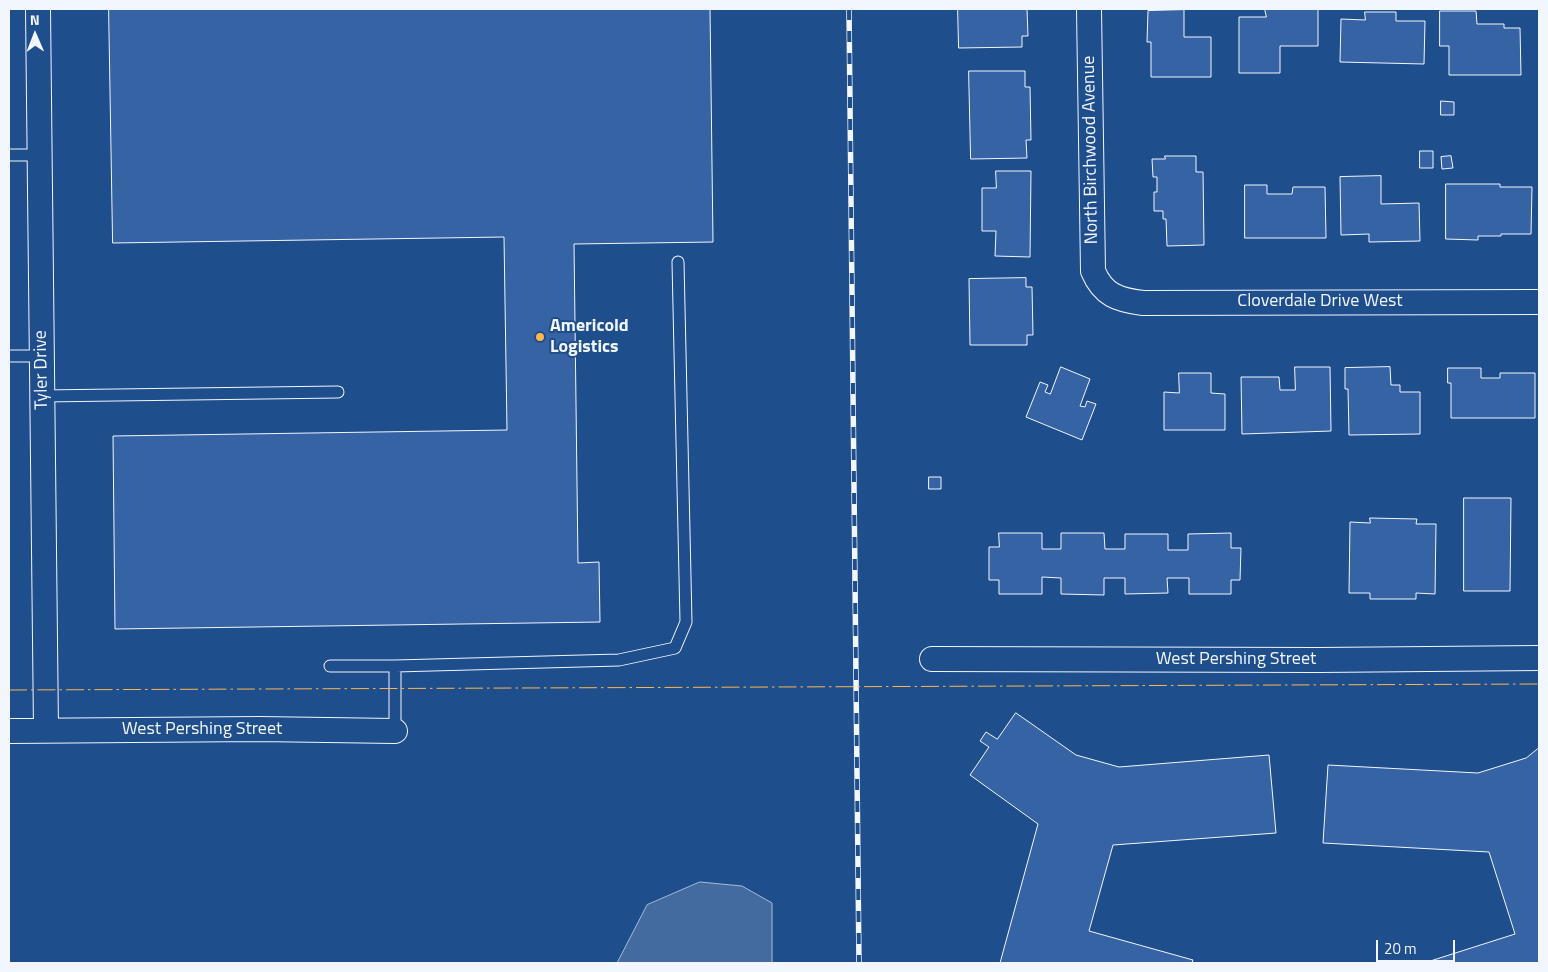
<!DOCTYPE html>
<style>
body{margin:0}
#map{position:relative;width:1548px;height:972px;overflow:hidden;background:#1f4e8c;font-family:"Titillium Web",sans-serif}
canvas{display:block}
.frame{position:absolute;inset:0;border:10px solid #f2f6ff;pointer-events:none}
.north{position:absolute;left:10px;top:10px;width:50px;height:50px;-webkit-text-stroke:4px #1f4e8c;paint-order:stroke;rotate:359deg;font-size:14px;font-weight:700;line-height:20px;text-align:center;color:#f2f6ff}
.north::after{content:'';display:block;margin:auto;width:18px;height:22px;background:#f2f6ff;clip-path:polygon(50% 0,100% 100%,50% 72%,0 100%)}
.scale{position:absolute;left:1376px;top:940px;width:79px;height:22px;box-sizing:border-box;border:2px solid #f2f6ff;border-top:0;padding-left:6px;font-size:15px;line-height:18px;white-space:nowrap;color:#f2f6ff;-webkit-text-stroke:4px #1f4e8c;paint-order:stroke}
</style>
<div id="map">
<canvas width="1548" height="972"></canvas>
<div class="frame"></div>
<div class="north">N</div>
<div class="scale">20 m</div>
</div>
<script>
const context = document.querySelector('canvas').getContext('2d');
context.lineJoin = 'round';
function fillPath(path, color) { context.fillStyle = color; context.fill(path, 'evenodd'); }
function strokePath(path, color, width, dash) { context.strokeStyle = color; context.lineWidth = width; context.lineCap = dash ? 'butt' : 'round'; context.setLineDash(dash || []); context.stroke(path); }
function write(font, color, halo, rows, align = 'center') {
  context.font = font + ' "Titillium Web",sans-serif'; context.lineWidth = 4; context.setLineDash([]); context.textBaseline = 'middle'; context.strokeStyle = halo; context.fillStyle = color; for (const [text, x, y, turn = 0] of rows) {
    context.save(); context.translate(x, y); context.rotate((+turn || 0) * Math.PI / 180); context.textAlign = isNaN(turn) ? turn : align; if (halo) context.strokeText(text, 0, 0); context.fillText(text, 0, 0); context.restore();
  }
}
const water = new Path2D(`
 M700,882l42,4 30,17v60h-155l30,-58z`);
fillPath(water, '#446ba0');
strokePath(water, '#a8bbd7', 1);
const building = new Path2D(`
 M109,9h601l3,233 -139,2 4,319 21,-1 1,60 -485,7 -2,-193 394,-6 -3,-193 -391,6z
 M958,9h69l1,27h-6v11l-63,1z
 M1265,9h53v37h-38v27h-41v-56h27z
 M1184,10v27h27v40h-60v-35h-4l1,-31z
 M1440,11h36l1,13h27v4h16l1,47h-72v-29h-9z
 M1365,12h31v9h29l-1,43 -84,-2 1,-43 24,1z
 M969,71h56v16h5l1,53h-5l1,18 -56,1z
 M1441,101l13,1v13h-13z
 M1420,151h13v17h-13z
 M1165,156h31v16h7l1,73 -37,1 -1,-27h-3v-8h-9v-19h3v-15h-4l-1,-18h13z
 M1451,156l2,12 -11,1 -1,-12z
 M996,171h35l-1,86 -35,-1 1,-25h-14v-43h14z
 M1381,176v28l38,-1 1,38 -51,1v-8l-28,1 -1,-58z
 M1446,184h54v3h32l-1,47h-30v2h-23v4l-32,-1z
 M1245,185h22v9h25l1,-7h32l1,51h-81z
 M1026,278v9h6l1,48h-6v10h-57l-1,-66z
 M1061,367l29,12 -10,27 5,1 2,-6 9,3 -14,36 -56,-23 14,-35 8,3 -3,7 5,2z
 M1295,367h35l1,64 -89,3 -1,-57h38l1,13h15z
 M1390,367l1,18h9v7h20v42l-71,1 -1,-46h-3v-21z
 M1448,368h33v10h19v-5h35v45h-84v-35h-3z
 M1179,373h32v20l14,1v36h-61v-38l15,1z
 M929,477h12v12h-12z
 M1464,498h47l-1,93h-46z
 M1370,518l47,1 -1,5h20l-1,70 -19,-1v6h-46v-6h-21l1,-71 20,1z
 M999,533h43v16h19v-16h43l1,16h20v-15h43v16h20v-16l43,-1v15h10l-1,32h-9v14h-42v-16h-22l1,15 -43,1v-16h-21v17l-43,-1v-16l-19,-1v17h-43v-14h-10v-33h10z
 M1016,713l60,42 43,12 150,-12 7,78 -163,12 -24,86 104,29 -1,3h-192l38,-139 -68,-49 19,-28 -9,-6 6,-9 11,7z
 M1539,748v215h-115l91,-29 -26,-82 -166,-9 5,-78 150,8 48,-15z`);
fillPath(building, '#3563a3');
strokePath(building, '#f2f6ff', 1);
const lane = new Path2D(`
 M9,155h31
 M9,356h32
 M42,396l296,-4
 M330,666h65
 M395,731v-65l224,-6 56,-12 11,-26 -8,-360`);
const street = new Path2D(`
 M38,9l8,721
 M1089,9l4,262c10,24 25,29 50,32l396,-1
 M932,659l387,1 220,-2
 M9,731l250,-2 136,2`);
strokePath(lane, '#f2f6ff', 13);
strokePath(street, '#f2f6ff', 26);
strokePath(lane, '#1f4e8c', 11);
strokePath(street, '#1f4e8c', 24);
const rail = new Path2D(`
 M849,9l10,954`);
strokePath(rail, '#f2f6ff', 5.5);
strokePath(rail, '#1f4e8c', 4, [11]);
strokePath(new Path2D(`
 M9,690l1530,-6`), '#ffb74d', 1, [18, 4, 2.5, 4]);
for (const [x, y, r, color] of [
 [540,337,5,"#ffb74d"]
]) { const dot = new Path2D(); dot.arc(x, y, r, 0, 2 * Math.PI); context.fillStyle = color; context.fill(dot); strokePath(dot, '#1f4e8c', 2); }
write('18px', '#f2f6ff', '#1f4e8c', [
 ["North Birchwood Avenue",1091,150,-91],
 ["Cloverdale Drive West",1320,302],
 ["Tyler Drive",42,370,-91],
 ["West Pershing Street",1236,660],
 ["West Pershing Street",202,730]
]);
write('bold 18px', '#f2f6ff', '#1f4e8c', [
 ["Americold",550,327],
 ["Logistics",550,348]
], 'left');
</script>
